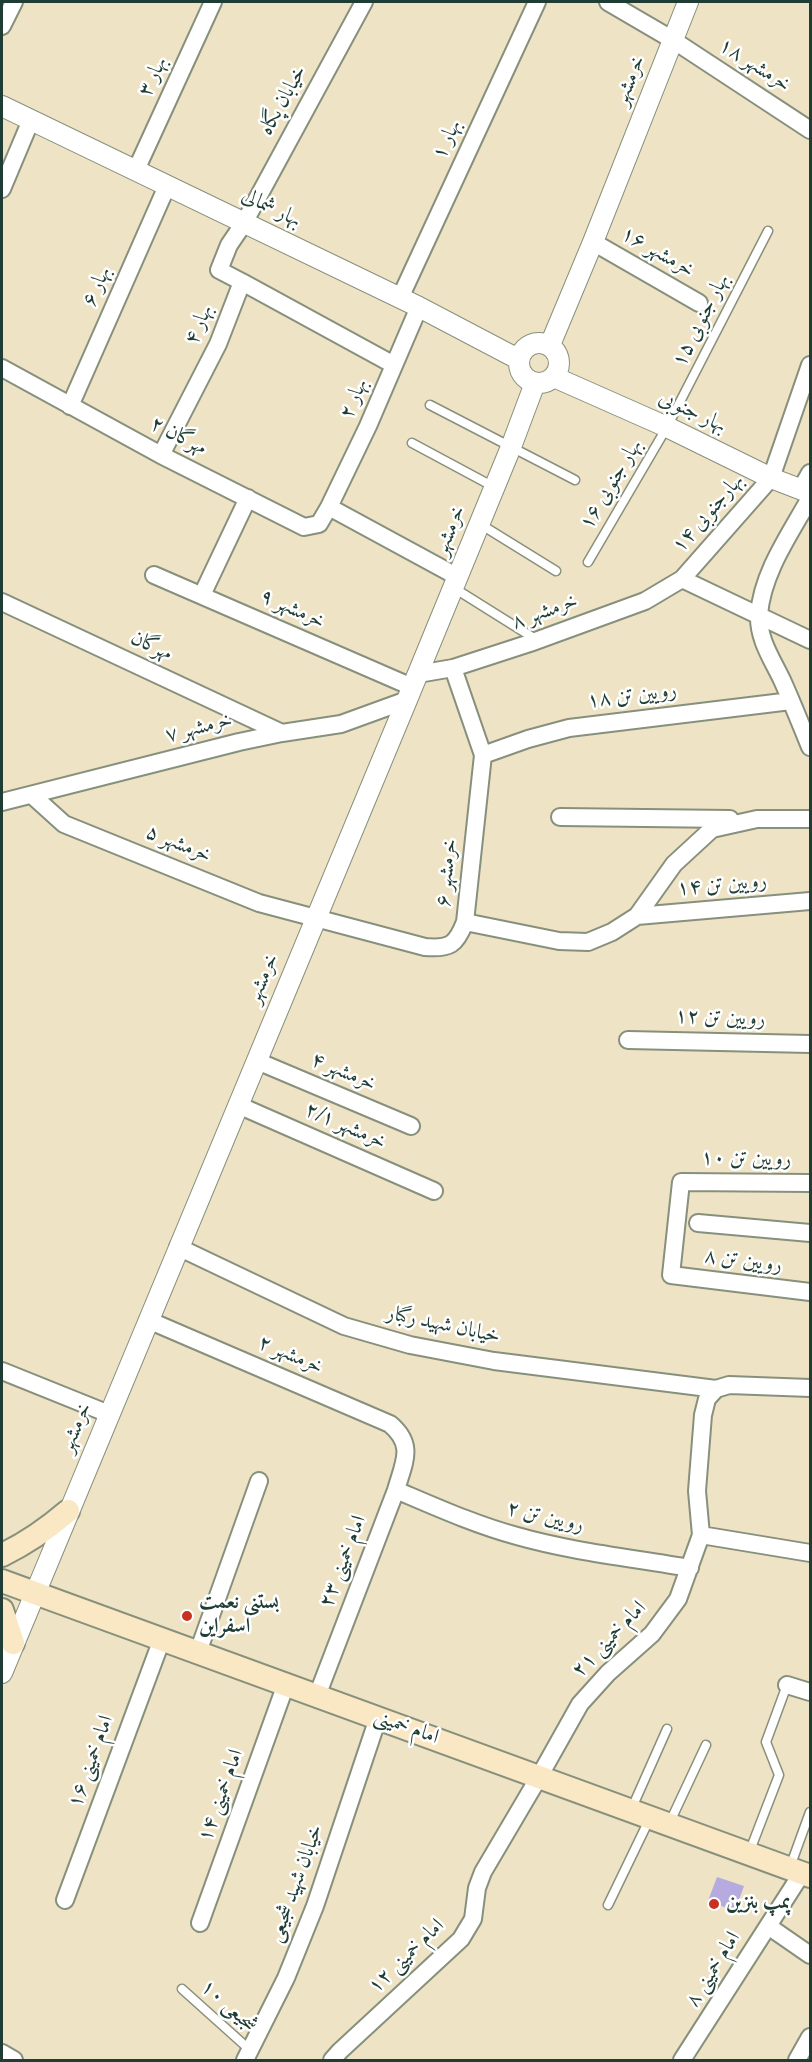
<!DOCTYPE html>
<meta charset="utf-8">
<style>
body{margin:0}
#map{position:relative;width:812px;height:2062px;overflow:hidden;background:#efe3c5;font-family:"IM FELL DW Pica",serif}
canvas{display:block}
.frame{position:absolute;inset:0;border:3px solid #1f3d34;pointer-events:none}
</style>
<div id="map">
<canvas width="812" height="2062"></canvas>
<div class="frame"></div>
</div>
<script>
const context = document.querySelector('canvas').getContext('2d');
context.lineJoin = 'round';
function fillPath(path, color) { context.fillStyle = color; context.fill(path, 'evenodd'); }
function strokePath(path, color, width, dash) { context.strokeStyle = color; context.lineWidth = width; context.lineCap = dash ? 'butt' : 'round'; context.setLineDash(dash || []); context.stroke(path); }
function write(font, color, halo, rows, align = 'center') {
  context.font = font + ' "IM FELL DW Pica",Amiri,serif'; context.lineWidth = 5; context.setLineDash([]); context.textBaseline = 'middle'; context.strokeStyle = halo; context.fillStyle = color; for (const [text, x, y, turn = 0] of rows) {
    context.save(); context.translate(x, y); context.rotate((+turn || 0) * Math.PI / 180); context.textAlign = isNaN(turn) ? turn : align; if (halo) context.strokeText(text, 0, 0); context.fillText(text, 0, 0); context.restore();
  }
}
fillPath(new Path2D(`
 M717,1877l27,9 -9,25 -27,-10z`), '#b5abde');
const service = new Path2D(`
 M430,405l145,75
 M412,443l82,44
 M480,524l76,47
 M588,562l79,-135 101,-196
 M454,588l83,52
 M631,1810l36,-81
 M669,1824l37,-79
 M749,1853l30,-78 -13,-33 21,-57
 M790,1867l20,-55
 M608,1905l42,-87
 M182,1989l68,61`);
const minor = new Path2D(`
 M608,2l65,38 137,90
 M2,26l12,-24
 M136,170l77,-168
 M2,189l29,-69
 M593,242l106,61
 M242,282l152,83
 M400,298l137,-296
 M2,368l159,87 143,72 15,-3 10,-17 39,-81 51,-119
 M70,406l97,-220
 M161,455l57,-111 24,-62 -23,-12 10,-25 15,-22 120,-221
 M801,489l9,-16
 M810,498c-20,36 -48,75 -51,117 -1,24 13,44 23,65 10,22 19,45 28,67
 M329,507l129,70
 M154,575l258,112
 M682,579l128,61
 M202,595l46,-97
 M2,602l280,131
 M418,674l35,-6 77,-25 115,-42 37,-22 89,-101 39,-113
 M483,755l45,-16 41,-11 222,-27
 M33,796l31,28 195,79 166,44c25,2 31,-2 40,-25l18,-167 -30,-87
 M2,802l237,-60 43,-9 59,-9 66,-24
 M560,817l170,2
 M637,916l173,-15
 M465,922l94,19 29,1 24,-10 25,-16 37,-52 38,-35 45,-10h53
 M628,1040l182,4
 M257,1061l154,65
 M238,1105l196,86
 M810,1183l-129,-1 -10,93 139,17
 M698,1223l112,10
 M178,1247l166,79 66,19 84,16 222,28
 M148,1320l242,104c25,21 14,38 6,66l-79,206
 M2,1371l107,43
 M396,1490c40,17 80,35 121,46 56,16 116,22 173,32
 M701,1535l109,18
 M198,1652l61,-171
 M787,1685l23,7
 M65,1900l97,-261
 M200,1923l86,-239
 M768,1926l42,29
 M2,2053l12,7
 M245,2060l41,-82 29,-72 63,-188
 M332,2060l8,-9 121,-112 12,-20 4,-31 6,-16 56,-95 41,-73 28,-31 44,-39 26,-35 23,-64 -4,-44 6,-76 4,-16 9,-10 13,-4 81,3
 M682,2060l120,-187
 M797,2060l13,-23`);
const tertiary = new Path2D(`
 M2,106l417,201 99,52
 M519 363a20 20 0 1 1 40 0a20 20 0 1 1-40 0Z
 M550,345l43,-103 95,-240
 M554,377l113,50 104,51 39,15
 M2,1673l405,-973 104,-253 24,-64`);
const secondary = new Path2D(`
 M2,1555c25,-12 45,-26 66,-44
 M2,1581l808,295
 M2,1610l11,33`);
strokePath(service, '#87907c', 11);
strokePath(minor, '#87907c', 20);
strokePath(tertiary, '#87907c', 22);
strokePath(secondary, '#87907c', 26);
strokePath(service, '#fff', 8);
strokePath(minor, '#fff', 16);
strokePath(tertiary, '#fff', 20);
strokePath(secondary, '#fae7c3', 22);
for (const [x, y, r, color] of [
 [187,1616,6,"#c8321e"],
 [714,1904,6,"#c8321e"]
]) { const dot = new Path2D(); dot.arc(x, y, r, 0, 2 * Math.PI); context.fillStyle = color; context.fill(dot); strokePath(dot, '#fff', 2); }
write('21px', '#1f3d34', '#fff', [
 ["خرمشهر ۱۸",754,66,33],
 ["بهار ۳",154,77,-65],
 ["خرمشهر",631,81,-68],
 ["خیابان پگاه",284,101,-61],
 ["بهار ۱",448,140,-65],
 ["بهار شمالی",271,209,26],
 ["خرمشهر ۱۶",657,253,30],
 ["بهار ۶",98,287,-66],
 ["بهار جنوبی ۱۵",702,321,-63],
 ["بهار ۴",200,325,-67],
 ["بهار ۲",355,399,-67],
 ["بهار جنوبی",692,413,25],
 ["مهرگان ۲",178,437,27],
 ["بهار جنوبی ۱۶",612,485,-59],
 ["بهارجنوبی ۱۴",709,514,-49],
 ["خرمشهر",451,531,-68],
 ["خرمشهر ۹",292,610,24],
 ["خرمشهر ۸",545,613,-20],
 ["مهرگان",151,647,25],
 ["رویین تن ۱۸",632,697,-7],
 ["خرمشهر ۷",199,729,-14],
 ["خرمشهر ۵",178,845,22],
 ["خرمشهر ۶",448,873,-84],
 ["رویین تن ۱۴",722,886,-5],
 ["خرمشهر",264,979,-67],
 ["رویین تن ۱۲",720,1019,2],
 ["خرمشهر ۴",343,1073,23],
 ["خرمشهر ۲/۱",345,1127,24],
 ["رویین تن ۱۰",746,1160,1],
 ["رویین تن ۸",743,1262,7],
 ["خیابان شهید رگبار",443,1326,12],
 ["خرمشهر ۲",290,1356,23],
 ["خرمشهر",77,1428,-67],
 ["رویین تن ۲",545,1518,13],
 ["امام خمینی ۲۳",344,1562,-69],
 ["امام خمینی ۲۱",610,1640,-46],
 ["امام خمینی",406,1728,20],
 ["امام خمینی ۱۶",92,1762,-70],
 ["امام خمینی ۱۴",222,1796,-70],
 ["خیابان شهید شجیعی",297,1884,-70],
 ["امام خمینی ۱۲",407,1957,-44],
 ["امام خمینی ۸",714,1970,-58],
 ["شجیعی ۱۰",228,2007,42]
]);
write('bold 21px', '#1f3d34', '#fff', [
 ["بستنی نعمت",199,1604],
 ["اسفراین",199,1628],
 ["پمپ بنزین",726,1904]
], 'left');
</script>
